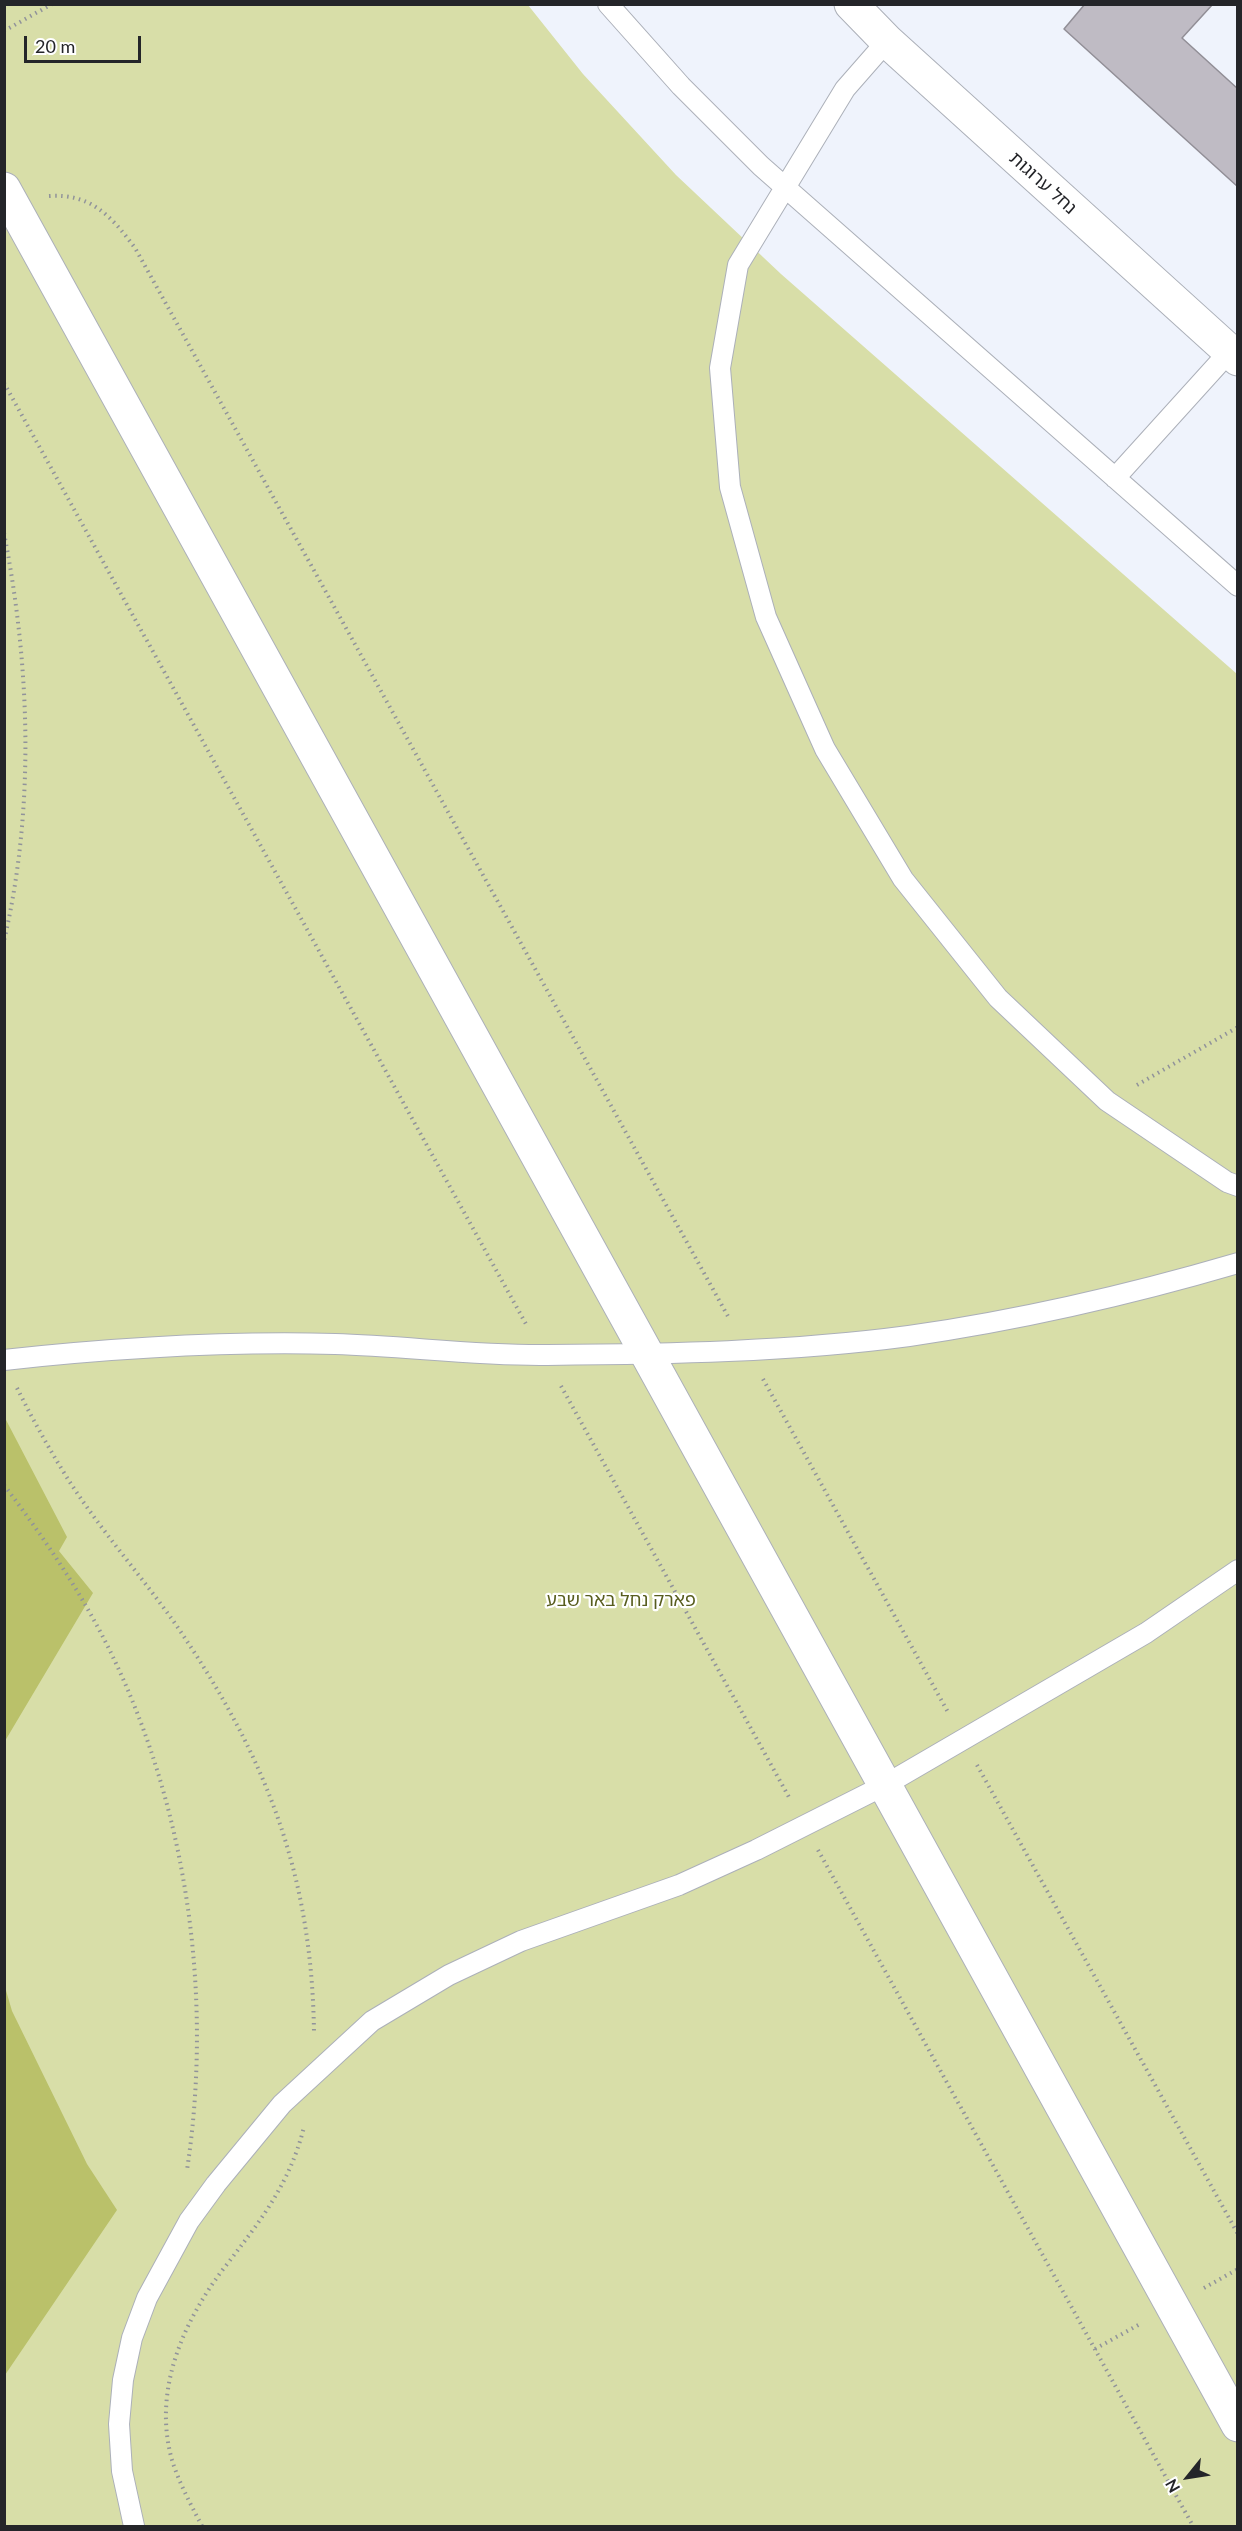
<!DOCTYPE html>
<meta charset="utf-8">
<style>
body{margin:0}
#map{position:relative;width:1242px;height:2531px;overflow:hidden;background:#eff3fc;font-family:Lato,sans-serif}
canvas{display:block}
.frame{position:absolute;inset:0;border:6px solid #242529;pointer-events:none}
.north{position:absolute;left:1158px;top:2447px;width:60px;height:60px;-webkit-text-stroke:4px #fff;paint-order:stroke;rotate:240deg;font-size:16px;font-weight:700;line-height:24px;text-align:center;color:#242529}
.north::after{content:'';display:block;margin:auto;width:21px;height:27px;background:#242529;clip-path:polygon(50% 0,100% 100%,50% 72%,0 100%)}
.scale{position:absolute;left:24px;top:36px;width:117px;height:27px;box-sizing:border-box;border:3px solid #242529;border-top:0;padding-left:8px;font-size:18px;line-height:21px;white-space:nowrap;color:#242529;-webkit-text-stroke:4px #fff;paint-order:stroke}
</style>
<div id="map">
<canvas width="1242" height="2531"></canvas>
<div class="frame"></div>
<div class="north">N</div>
<div class="scale">20 m</div>
</div>
<script>
const context = document.querySelector('canvas').getContext('2d');
context.lineJoin = 'round';
function fillPath(path, color) { context.fillStyle = color; context.fill(path, 'evenodd'); }
function strokePath(path, color, width, dash) { context.strokeStyle = color; context.lineWidth = width; context.lineCap = dash ? 'butt' : 'round'; context.setLineDash(dash || []); context.stroke(path); }
function write(font, color, halo, rows, align = 'center') {
  context.font = font + ' Lato,"Noto Sans Hebrew",sans-serif'; context.lineWidth = 4.5; context.setLineDash([]); context.textBaseline = 'middle'; context.strokeStyle = halo; context.fillStyle = color; for (const [text, x, y, turn = 0] of rows) {
    context.save(); context.translate(x, y); context.rotate((+turn || 0) * Math.PI / 180); context.textAlign = isNaN(turn) ? turn : align; if (halo) context.strokeText(text, 0, 0); context.fillText(text, 0, 0); context.restore();
  }
}
fillPath(new Path2D(`
 M5,5h523l55,69 93,101 105,99 456,400v1852h-1232z`), '#d8dea8');
fillPath(new Path2D(`
 M5,1418l62,119 -8,14 34,42 -88,148z
 M5,1987l7,24 75,153 30,46 -112,165z`), '#bac16a');
const building = new Path2D(`
 M1085,4h128l-31,34 56,51v98l-174,-158z`);
fillPath(building, '#bfbbc4');
strokePath(building, '#918e96', 1.5);
const lane = new Path2D(`
 M608,4l73,82 80,80 477,420
 M887,41l-42,48 -107,176 -18,103 10,119 36,130 59,132 78,130 95,119 109,103 120,81 11,4
 M1115,478l114,-126
 M4,1360c110,-12 220,-19 331,-16 71,2 141,12 212,11 120,-1 242,-3 362,-19 111,-16 220,-41 329,-73
 M134,2526l-12,-55 -3,-47 4,-44 9,-42 15,-40 42,-77 27,-37 66,-80 90,-83 77,-46 72,-34 158,-56 77,-35 129,-65 261,-152 92,-63`);
const street = new Path2D(`
 M4,189l1234,2236`);
const secondary = new Path2D(`
 M851,4l36,37 351,318`);
strokePath(lane, '#acb0b9', 22);
strokePath(street, '#acb0b9', 35);
strokePath(secondary, '#acb0b9', 35);
strokePath(new Path2D(`
 M4,31l48,-27
 M49,196c42,-3 63,21 86,52l595,1072
 M4,383l522,941
 M4,533c26,133 31,275 0,408
 M1137,1085l101,-58
 M763,1379l186,335
 M561,1386l229,413
 M17,1388c15,30 31,59 49,88 32,51 73,97 108,146 91,132 138,250 140,411
 M4,1485c37,49 71,98 99,152 83,161 111,355 84,533
 M977,1765l261,469
 M818,1850l375,676
 M1204,2288l34,-19
 M1095,2349l45,-25
 M202,2526c-11,-21 -23,-43 -30,-66 -19,-67 9,-134 49,-188 36,-47 68,-85 83,-145`), '#91939a', 4, [1.5, 4.5]);
strokePath(lane, '#fff', 20);
strokePath(street, '#fff', 33);
strokePath(secondary, '#fff', 33);
write('18px', '#242529', '#fff', [
 ["נחל ערוגות",1043,183,42]
]);
write('18px', '#585d1e', '#fff', [
 ["פארק נחל באר שבע",621,1600]
]);
</script>
